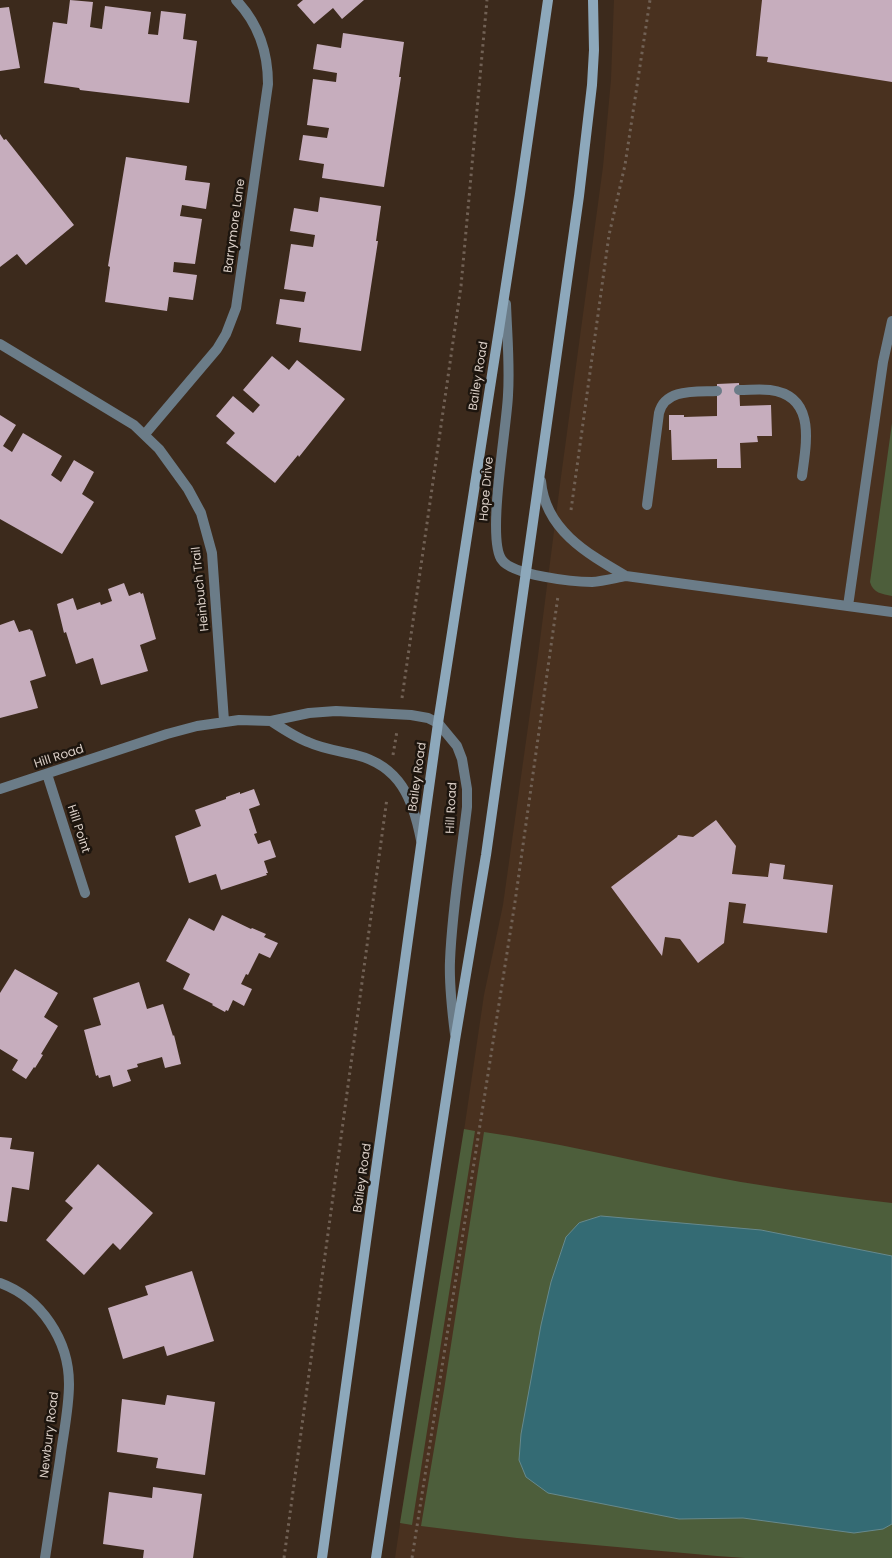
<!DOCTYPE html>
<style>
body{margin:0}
canvas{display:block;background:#3c2a1c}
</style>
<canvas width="892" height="1558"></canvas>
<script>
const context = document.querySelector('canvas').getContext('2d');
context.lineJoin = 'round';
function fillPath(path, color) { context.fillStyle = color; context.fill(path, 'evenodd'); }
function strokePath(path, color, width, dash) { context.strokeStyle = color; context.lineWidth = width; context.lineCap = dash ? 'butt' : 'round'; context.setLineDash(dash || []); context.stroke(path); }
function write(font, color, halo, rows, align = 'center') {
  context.font = font + ' Poppins,sans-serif'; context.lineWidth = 5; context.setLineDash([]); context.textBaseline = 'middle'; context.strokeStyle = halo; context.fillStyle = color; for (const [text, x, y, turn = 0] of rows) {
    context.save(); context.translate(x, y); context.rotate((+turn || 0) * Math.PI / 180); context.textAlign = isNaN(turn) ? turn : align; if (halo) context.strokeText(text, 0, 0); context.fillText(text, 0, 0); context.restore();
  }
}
fillPath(new Path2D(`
 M614,0h278v1558h-497l13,-87 47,-279 29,-197 19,-90 35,-249 23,-179 42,-310 8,-87z`), '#49311f');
fillPath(new Path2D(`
 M892,423v173c-10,-2 -19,-3 -22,-14z
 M464,1129l11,2 -63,394 -12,-2z
 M484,1132c69,10 137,26 205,40 67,14 135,23 203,31v355h-147l-28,-2 -200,-18 -96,-12 23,-136z`), '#4d5e3b');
const water = new Path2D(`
 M601,1216l160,14 131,26v268l-9,5 -29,4 -111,-15 -64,1 -131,-26 -22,-16 -7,-17 2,-26 20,-109 10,-43 15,-45 13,-14z`);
fillPath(water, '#346b74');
strokePath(water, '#66898d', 1);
fillPath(new Path2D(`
 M70,0l23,2 -3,25 12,2 3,-23 46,6 -3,22 10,1 3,-24 25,3 -3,25 14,2 -8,62 -109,-13 -1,-2 -35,-5 9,-61 14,2z
 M303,0h61l-22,19 -9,-11 -19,16 -17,-19z
 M762,0h130v82l-125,-20 1,-5 -12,-1z
 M9,7l11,61 -20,3v-63z
 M343,33l61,9 -5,35h2l-17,110 -62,-9 2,-14 -25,-4 4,-25 24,3 2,-10 -22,-3 6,-46 23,3 1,-9 -24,-4 4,-25 24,4z
 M0,134l4,6 2,-1 68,86 -48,40 -9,-11 -17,13z
 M126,157l61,9 -2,14 25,3 -4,26 -24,-4 -2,11 22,3 -7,45 -21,-2 -1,10 24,3 -4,25 -24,-3 -2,14 -62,-9 5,-35 -2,-1z
 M320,197l61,9 -5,35h2l-17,110 -62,-9 2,-14 -25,-4 4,-25 24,3 2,-10 -22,-3 7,-45 22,3 2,-12 -25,-4 4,-23 24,4z
 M272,356l17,14 8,-10 48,39 -46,58 -1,-2 -23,28 -49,-40 9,-10 -19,-17 17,-20 20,17 7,-8 -17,-15z
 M739,383l1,23 31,-1 1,31h-15l1,6 -18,1 1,25h-24v-9l-45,1 -1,-30h-2v-15h15v2l33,-1v-32z
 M0,415l16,10 -13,21 9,6 11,-19 39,23 -11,19 10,7 13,-22 20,12 -12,22 12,8 -32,52 -62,-35z
 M124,583l5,13 11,-4 1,2 2,-1 13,46 -16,6 8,26 -47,14 -8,-27 -17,6 -10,-32 -2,1 -7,-29 16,-6 4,12 23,-8 1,3 11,-4 -4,-12z
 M14,620l5,12 11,-3 1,2 1,-1 14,46 -16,5 8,27 -38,10v-93z
 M254,789l6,16 -11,4 8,24 -3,1 4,10 12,-4 6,17 -12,4 4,12h-2l1,2 -46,15 -5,-16 -27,9 -14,-47 26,-10 -6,-16 31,-11v-2l14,-5v2z
 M716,820l20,26 -4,28 36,3 2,-14 15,2 -2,14 50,6 -6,48 -84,-10 3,-19 -17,-2 -5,41 -26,20 -18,-24 -15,-2 -3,19 -51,-69 66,-50 1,-2 15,2z
 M222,915l29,14 1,-1 14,6 -2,3 14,6 -8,15 -11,-5 -11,22 -2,-1 -5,10 11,5 -8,17 -11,-6 -5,11 -2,-1 -1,2 -13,-7 1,-1 -30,-15 7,-15 -24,-13 23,-43 25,13z
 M15,969l43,24 -14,24 14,9 -17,28 2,1 -8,13 -1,-1 -8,12 -14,-9 6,-10 -18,-11v-56z
 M139,982l8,27 16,-5 10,32 1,-1 7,29 -16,4 -3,-11 -25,7 1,3 -11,3 4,11 -18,6 -3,-12 -11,3 -1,-3 -2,1 -12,-46 17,-5 -8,-27z
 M0,1137l12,1 -2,11 24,3 -5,38 -17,-3 -5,35 -7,-1z
 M98,1164l55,49 -33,37 -7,-7 -29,32 -38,-35 27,-32 -8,-7z
 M192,1271l22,70 -47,15 -3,-10 -41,13 -15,-51 40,-13 -3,-9z
 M167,1395l48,7 -10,73 -49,-7 2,-10 -41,-6 5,-53 43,6z
 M153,1487l49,7 -9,64h-50l1,-8 -41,-6 6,-52 43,6z`), '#c6adbd');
strokePath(new Path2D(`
 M571,510l38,-275 16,-70 25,-165
 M402,698l59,-412 26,-286
 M393,755l4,-24
 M284,1558l103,-760
 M412,1558l103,-656 43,-306`), '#716155', 3, [2.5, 4]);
strokePath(new Path2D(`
 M739,390c11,0 21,-1 31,0 47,6 36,54 32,86
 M647,505l12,-92c6,-25 37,-21 58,-22`), '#6b7c88', 10);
strokePath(new Path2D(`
 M506,304c1,30 4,61 2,91 -1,31 -22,145 -6,165 10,15 71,22 90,22 11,-1 23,-4 34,-6l266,36
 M0,344l134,81 25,24 29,40 13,24 11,40 12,168
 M145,434l72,-85 9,-15 10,-26 32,-224c0,-32 -10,-61 -32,-84
 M541,481c4,49 47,73 85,95
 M848,606l35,-244 9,-41
 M271,721c12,8 24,16 37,21 15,7 32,9 48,13 44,11 57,44 65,85
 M47,774l38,119
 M0,789l167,-55 30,-8 42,-6 32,1 38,-8 27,-2 75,4 17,3 10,5 19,23 5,13 5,30v18c-6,51 -15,102 -17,154 -1,24 2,49 5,73
 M0,1283c41,15 69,57 69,101 0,25 -6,51 -9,76 -5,32 -10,65 -15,98`), '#6b7c88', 10);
strokePath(new Path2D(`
 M322,1558l116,-835 82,-529 28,-194
 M376,1558l79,-518 31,-185 93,-659 13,-111 2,-35 -1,-50`), '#8da8bb', 10);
write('12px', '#dbcfc7', '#1d150e', [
 ["Barrymore Lane",235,226,-82],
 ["Bailey Road",479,376,-81],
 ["Hope Drive",487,489,-85],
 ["Heinbuch Trail",201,589,-96],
 ["Hill Road",59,757,-18],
 ["Bailey Road",418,777,-82],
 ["Hill Road",452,808,-87],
 ["Hill Point",78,829,72],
 ["Bailey Road",363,1178,-82],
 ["Newbury Road",50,1435,-83]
]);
</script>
